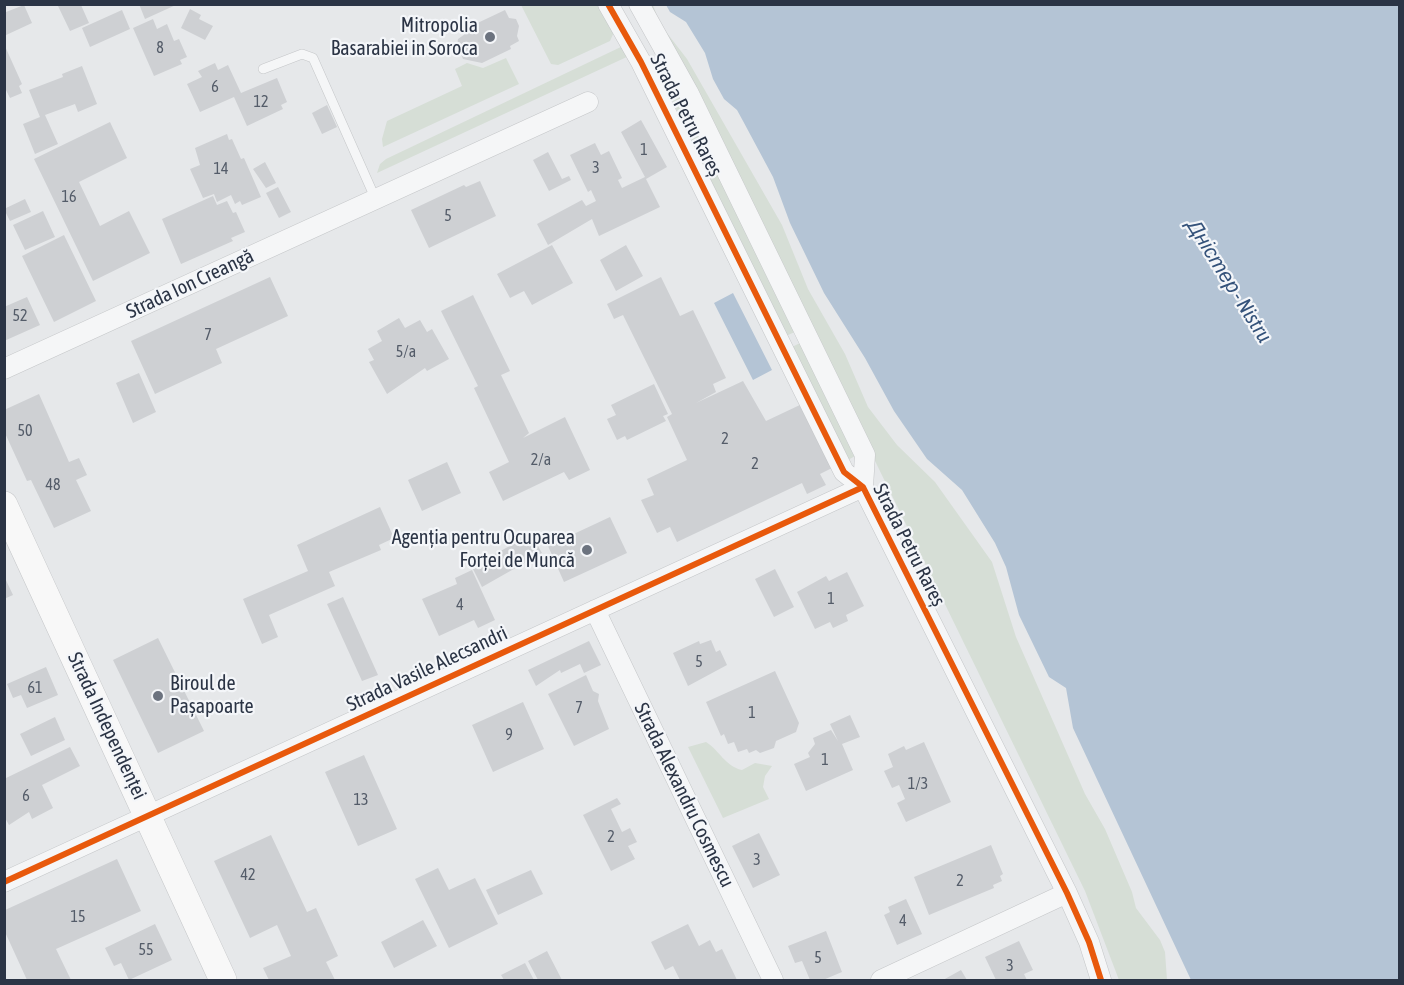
<!DOCTYPE html>
<meta charset="utf-8">
<style>
body{margin:0}
#map{position:relative;width:1404px;height:985px;overflow:hidden;background:#e6e8ea;font-family:"Asap Condensed",sans-serif}
canvas{display:block}
.frame{position:absolute;inset:0;border:6px solid #2b3445;pointer-events:none}
</style>
<div id="map">
<canvas width="1404" height="985"></canvas>
<div class="frame"></div>
</div>
<script>
const context = document.querySelector('canvas').getContext('2d');
context.lineJoin = 'round';
function fillPath(path, color) { context.fillStyle = color; context.fill(path, 'evenodd'); }
function strokePath(path, color, width, dash) { context.strokeStyle = color; context.lineWidth = width; context.lineCap = dash ? 'butt' : 'round'; context.setLineDash(dash || []); context.stroke(path); }
function write(font, color, halo, rows, align = 'center') {
  context.font = font + ' "Asap Condensed",sans-serif'; context.lineWidth = 4.5; context.setLineDash([]); context.textBaseline = 'middle'; context.strokeStyle = halo; context.fillStyle = color; for (const [text, x, y, turn = 0] of rows) {
    context.save(); context.translate(x, y); context.rotate((+turn || 0) * Math.PI / 180); context.textAlign = isNaN(turn) ? turn : align; if (halo) context.strokeText(text, 0, 0); context.fillText(text, 0, 0); context.restore();
  }
}
fillPath(new Path2D(`
 M521,5h79l15,25 -5,11 -52,24 -7,-1z
 M645,5h8l7,19 27,35 95,166 26,64 37,65 23,53 29,38 38,37 57,80 24,75 69,157 20,35 27,63 4,16 24,32 5,12 2,28h-48l-34,-89 -270,-553z
 M625,45l6,10 -254,118 3,-9 6,-5z
 M506,58l13,26 -136,63 -1,-8 5,-18 75,-35 -7,-17 12,-6 16,5z
 M683,92l116,238 -13,6 -115,-238z
 M804,341l55,113 -13,7 -54,-114z
 M706,742c14,9 19,24 36,28l13,-7 17,3 -7,10 -2,11 6,12 -46,19 -35,-71z`), '#d6ded6');
fillPath(new Path2D(`
 M666,5h733v975h-208l-118,-252 -7,-40 -17,-11 -30,-62 -13,-48 -11,-24 -33,-53 -35,-31 -33,-48 -29,-53 -41,-65 -34,-70 -17,-46 -30,-56 -6,-11 -13,-11 -11,-20 -8,-26 -19,-31 -16,-10z
 M733,293l39,77 -19,10 -39,-77z`), '#b4c4d5');
fillPath(new Path2D(`
 M139,4h39l-33,15z
 M24,5l8,18 -28,13v-28l2,4z
 M62,5h19l8,18 -19,8 -12,-25z
 M190,9l11,6 -2,4 14,7 -8,14 -24,-12z
 M122,10l8,19 -40,18 -8,-19z
 M505,10l4,8 7,1 3,7 -2,10 2,5 -9,5 1,3 -29,14 -19,-4 -6,-14 1,-6 10,-7 -1,-4z
 M153,19l4,10 10,-5 7,17 5,-2 8,18 -7,3 2,4 -28,12 -21,-48z
 M4,44l18,40 -3,2 3,7 -12,5 -6,-12z
 M215,63l3,7 10,-5 13,28 36,-15 10,24 -6,3 2,4 -36,17 -13,-29 -34,15 -13,-28 15,-7 -4,-6z
 M82,66l15,38 -19,8 -3,-8 -30,11 13,29 -23,10 -12,-30 17,-7 -11,-27 34,-13 -1,-3z
 M327,105l10,22 -15,7 -10,-21z
 M641,120l26,47 -21,12 14,28 -61,29 -7,-17 -44,26 -11,-21 45,-24 4,6 10,-5 -5,-11 -3,2 -18,-37 25,-12 6,12 8,-4 13,27 -4,2 4,8 23,-11 -24,-45z
 M110,122l17,36 -48,24 21,44 29,-15 21,42 -57,28 -59,-122z
 M227,134l2,6 3,-1 9,20 3,-1 17,39 -19,8 -2,-4 -5,3 -4,-9 -14,7 -3,-8 -11,4 -13,-29 10,-4 -5,-17z
 M548,152l14,27 7,-3 2,4 -22,11 -16,-31z
 M265,162l11,21 -10,5 -13,-19z
 M480,181l16,35 -67,32 -18,-38 53,-25 2,2z
 M278,187l13,25 -12,6 -13,-25z
 M213,196l4,9 10,-4 6,12 3,-1 9,20 -14,6 2,3 -52,23 -19,-45z
 M25,199l6,13 -21,9 -6,-12z
 M43,211l12,26 -30,13 -12,-25z
 M64,235l32,66 -42,21 -32,-66z
 M552,245l21,38 -41,22 -8,-14 -14,7 -13,-24z
 M626,245l17,31 -27,15 -16,-31z
 M270,277l18,39 -72,33 6,14 -67,31 -24,-53z
 M661,277l19,39 13,-6 33,68 -13,6 3,8 -20,11 47,-22 23,40 36,-17 30,64 -12,6 6,11 -19,9 -5,-11 -125,59 -7,-15 -13,6 -16,-33 13,-5 -7,-16 40,-19 -20,-43 5,-3 -49,-99 -9,4 -7,-15z
 M473,295l37,76 -9,4 28,58 -6,5 42,-21 25,53 -21,10 -5,-8 -61,29 -14,-29 20,-10 -35,-74 4,-2 -37,-75z
 M27,297l13,28 -36,16v-34z
 M399,318l6,10 15,-8 7,12 5,-3 17,30 -22,12 -2,-3 -38,26 -18,-32 5,-2 -6,-11 14,-8 -5,-10z
 M139,373l17,39 -23,11 -17,-40z
 M654,384l14,30 -5,2 3,5 -39,19 -2,-4 -8,4 -10,-21 9,-4 -5,-10z
 M39,394l30,68 10,-4 8,17 -11,5 15,31 -37,17 -23,-48 -4,1 -23,-50v-21z
 M447,462l14,31 -39,18 -14,-31z
 M380,507l14,31 -15,7 2,5 -52,22 6,14 -66,29 9,22 -16,7 -19,-45 65,-28 -11,-26z
 M610,517l17,36 -63,29 -16,-36z
 M531,534l11,19 -60,34 -10,-20z
 M775,569l19,38 -20,10 -19,-38z
 M472,570l23,50 -17,8 -4,-8 -35,16 -17,-37 35,-15 -2,-6z
 M847,572l17,34 -18,9 2,6 -15,7 -3,-6 -15,7 -18,-37 29,-16 3,5z
 M4,576l9,19 -9,4z
 M343,597l35,78 -16,6 -35,-77z
 M158,638l46,93 -46,22 -45,-93z
 M711,640l5,12 4,-2 7,15 -39,21 -15,-33 26,-12 1,3z
 M589,641l12,24 -17,8 -4,-9 -19,9 -1,-3 -24,16 -8,-16z
 M46,667l12,28 -31,13 -6,-13 -8,3 -6,-14z
 M775,671l24,52 -3,9 -20,9 -2,7 -14,5 -4,-3 -7,3 -2,-4 -9,3 -4,-10 -6,2 -4,-10 -3,2 -15,-34z
 M586,675l7,16 6,3 -1,7 11,28 -35,17 -26,-52z
 M523,702l21,47 -51,23 -21,-47z
 M850,715l10,22 -18,7 11,26 -47,21 -12,-27 16,-7 -2,-4 7,-9 -2,-6 18,-8 7,11 -8,-17z
 M55,717l10,23 -34,16 -11,-22z
 M924,742l27,60 -45,20 -9,-19 8,-4 -6,-14 -7,3 -8,-17 9,-4 -5,-13 16,-8 2,4z
 M70,747l10,19 -38,19 11,23 -21,11 -3,-7 -20,13 -5,-9v-37z
 M364,755l33,74 -39,17 -33,-74z
 M617,798l4,6 -10,5 11,23 8,-4 7,14 -9,4 7,13 -24,12 -28,-56z
 M759,833l21,42 -27,13 -21,-42z
 M271,835l36,77 9,-4 22,48 -12,6 9,18h-66l-6,-12 28,-12 -14,-31 -27,13 -36,-77z
 M991,845l12,29 -3,2 2,5 -9,4 1,3 -65,27 -15,-38z
 M117,859l24,52 -85,38 15,31h-44l-22,-48v-22z
 M438,868l11,22 26,-12 23,46 -49,24 -34,-69z
 M531,870l12,24 -45,21 -12,-25z
 M906,899l16,35 -25,11 -13,-30 6,-3 -2,-5z
 M423,920l14,26 -43,22 -13,-26z
 M155,924l17,36 -43,20 -8,-17 -7,3 -9,-18z
 M688,924l11,22 11,-6 6,12 6,-3 15,31h-57l-7,-14 -8,4 -14,-28z
 M826,931l16,41 -19,8h-13l-8,-19 -7,2 -7,-17z
 M1019,941l14,29 -9,4 3,6h-31l-11,-23z
 M547,951l15,29h-24l-10,-19z
 M525,963l9,17h-30l-3,-5z
 M961,970l6,10h-24z`), '#ced0d3');
const service = new Path2D(`
 M263,69l39,-15 11,4 63,142`);
const minor = new Path2D(`
 M608,4l33,58 203,410 19,15 204,406 22,49 12,38
 M639,4l49,88 177,363 -2,32
 M4,369l584,-267
 M595,610l178,370
 M4,882l859,-395
 M881,980l186,-87`);
const secondary = new Path2D(`
 M4,505l219,475`);
strokePath(service, '#c4c6c8', 10);
strokePath(minor, '#c4c6c8', 21);
strokePath(secondary, '#c4c6c8', 28);
strokePath(service, '#f5f6f7', 9);
strokePath(minor, '#f5f6f7', 20);
strokePath(secondary, '#f8f8f8', 27);
strokePath(new Path2D(`
 M608,4l33,58 203,410 19,15 204,406 22,49 12,38
 M4,882l859,-395`), '#e8590c', 6);
for (const [x, y, r, color] of [
 [490,37,6,"#6c737f"],
 [587,550,6,"#6c737f"],
 [158,696,6,"#6c737f"]
]) { const dot = new Path2D(); dot.arc(x, y, r, 0, 2 * Math.PI); context.fillStyle = color; context.fill(dot); strokePath(dot, '#f4f6f9', 2); }
write('16px', '#545c69', null, [
 ["8",160,48],
 ["6",215,87],
 ["12",261,102],
 ["1",644,150],
 ["3",596,168],
 ["14",221,169],
 ["16",69,197],
 ["5",448,216],
 ["52",20,316],
 ["7",208,335],
 ["5/a",406,352],
 ["50",25,431],
 ["2",725,439],
 ["2/a",541,460],
 ["2",755,464],
 ["48",53,485],
 ["1",831,599],
 ["4",460,605],
 ["5",699,662],
 ["61",35,688],
 ["7",579,708],
 ["1",752,713],
 ["9",509,735],
 ["1",825,760],
 ["1/3",918,784],
 ["6",26,796],
 ["13",361,800],
 ["2",611,837],
 ["3",757,860],
 ["42",248,875],
 ["2",960,881],
 ["15",78,917],
 ["4",903,921],
 ["55",146,950],
 ["5",818,958],
 ["3",1010,966]
]);
write('20px', '#2b3445', '#f4f6f9', [
 ["Mitropolia",478,26],
 ["Basarabiei in Soroca",478,49],
 ["Agenția pentru Ocuparea",575,538],
 ["Forței de Muncă",575,561],
 ["Biroul de",170,684,"left"],
 ["Pașapoarte",170,707,"left"]
], 'right');
write('20px', '#2b3445', '#f4f6f9', [
 ["Strada Petru Rareș",686,115,63],
 ["Strada Ion Creangă",190,284,-25],
 ["Strada Petru Rareș",909,545,63],
 ["Strada Vasile Alecsandri",427,669,-25],
 ["Strada Independenței",107,726,65],
 ["Strada Alexandru Cosmescu",684,795,64]
]);
write('italic 21px', '#34527a', '#f4f6f9', [
 ["Дністер - Nistru",1229,281,58]
]);
</script>
